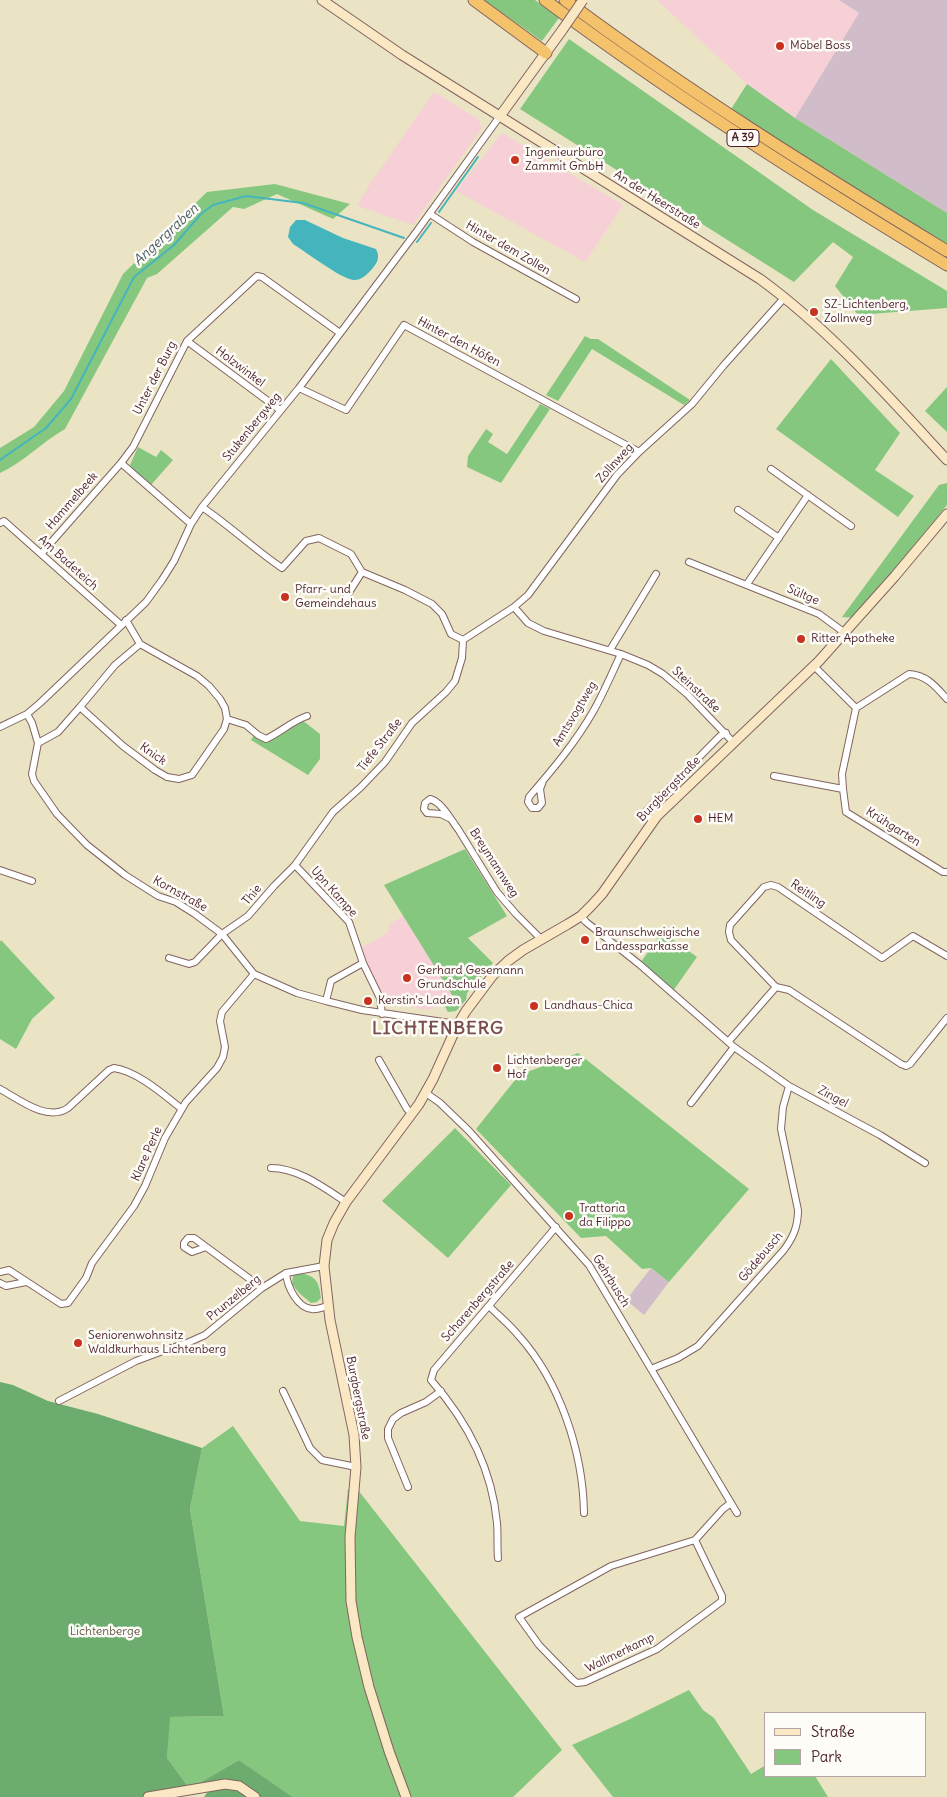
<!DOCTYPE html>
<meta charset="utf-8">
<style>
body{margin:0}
#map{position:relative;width:947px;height:1797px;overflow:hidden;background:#eae4c5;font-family:Delius,sans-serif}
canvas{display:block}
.legend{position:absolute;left:764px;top:1712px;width:162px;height:65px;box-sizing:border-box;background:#fdfcf7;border:1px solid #b5a4a5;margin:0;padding:6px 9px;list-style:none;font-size:15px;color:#4a1f2b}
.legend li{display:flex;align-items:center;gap:10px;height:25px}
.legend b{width:25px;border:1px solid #b5a4a5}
</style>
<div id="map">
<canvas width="947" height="1797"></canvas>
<ul class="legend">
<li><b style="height:6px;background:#fae7c3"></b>Straße</li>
<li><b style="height:14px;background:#86c77f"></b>Park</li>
</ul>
</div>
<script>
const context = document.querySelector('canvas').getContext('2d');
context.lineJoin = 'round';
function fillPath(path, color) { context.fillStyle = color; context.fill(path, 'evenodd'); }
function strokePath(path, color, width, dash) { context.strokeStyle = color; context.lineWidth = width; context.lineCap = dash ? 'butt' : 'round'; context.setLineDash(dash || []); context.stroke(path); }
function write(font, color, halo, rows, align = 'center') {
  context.font = font + ' Delius,sans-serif'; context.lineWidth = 5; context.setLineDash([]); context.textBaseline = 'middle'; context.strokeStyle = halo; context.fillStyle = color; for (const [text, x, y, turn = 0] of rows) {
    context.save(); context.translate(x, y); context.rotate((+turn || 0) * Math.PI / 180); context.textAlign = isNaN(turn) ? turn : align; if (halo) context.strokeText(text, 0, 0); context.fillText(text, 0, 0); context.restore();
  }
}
fillPath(new Path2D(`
 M657,0h182l20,13 -64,105 -48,-34z
 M434,92l44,27 4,9 -69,97 -56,-19 13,-22z
 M502,133l121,72 -38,57 -129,-71z
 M403,916l52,83 -28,11 -27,-6 -17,-10 -18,-33 -5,-13 28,-15 1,-8z`), '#f6cfd7');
fillPath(new Path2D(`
 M839,0h108v213l-152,-95 64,-105z
 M651,1268l18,14 -25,33 -18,-15z`), '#d1bdc9');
fillPath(new Path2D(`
 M484,0h51l24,18 -17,23z
 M569,39l244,171 134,81v17l-89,7 -23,-29 18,-29 -20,-15 -39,40 -274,-173z
 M747,84l48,34 152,95v59l-228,-144z
 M275,184l75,20 -17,15 -56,-25 -33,15 -11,-2 -76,67 -10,4 -82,151c-23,13 -41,33 -65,44v-25l34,-21 30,-36 59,-117 84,-82z
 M585,336l6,3h7l92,61 -6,5 -92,-56 -34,52 -12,-6z
 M831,359l69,74 -25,37 39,26 -16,21 -122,-88z
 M947,387v45l-22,-21z
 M540,404l10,5 -49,74 -34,-16 1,-11 18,-27 7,5 -5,8 19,12z
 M138,447l18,10 5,-7 12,10 -22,25 -18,-16 -3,-4z
 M947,483v22l-91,113 -14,-1 97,-132z
 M302,720l18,14v25l-12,16 -57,-35 3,-5c22,13 29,-6 48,-15z
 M465,849l42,67 -39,22 25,25 -26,30 -1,7 -10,11 -8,1 -5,-9 11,-5 -70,-113z
 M662,932l35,25 -24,34 -32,-29z
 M1,940l54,58 -23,21 -16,30 -16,-10v-97z
 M578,1053l171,136 -80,93 -18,-14 -9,1 -36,-33 -25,2 -105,-109 43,-54z
 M455,1128l56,57 -63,73 -66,-57z
 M301,1273c16,4 18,9 20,25l-4,4 -6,1 -12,-10 -7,-9 1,-8z
 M233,1426l67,95 44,5 4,-37 10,1 204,260 -49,47h-220l-54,-37 -38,22 -14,3 -20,-27 2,-41 55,-1 -34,-207 12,-61z
 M689,1690l14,20 11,8 37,56 15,-9v11h49l13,21h-215l-41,-52 56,-25z`), '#86c77f');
fillPath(new Path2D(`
 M0,1382l13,3 35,16 50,13 104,34 -12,61 34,207 -54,1 -3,41 20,27 14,-3 38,-22 54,37h-89l5,-7 -41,7h-168z`), '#6cac6e');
fillPath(new Path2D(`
 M296,220h9l38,18 33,11c4,8 2,13 -4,20 -5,6 -12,12 -19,11 -13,-2 -47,-28 -60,-36l-5,-7 2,-10z`), '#45b5bd');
strokePath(new Path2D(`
 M439,212l39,-55
 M417,242l14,-19
 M0,460l46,-32 25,-29 63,-122 40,-32 27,-31 12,-9 33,-9 57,7 101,35`), '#45b5bd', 2);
const street = new Path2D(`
 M430,214l43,28 103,57
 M187,341l93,69
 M299,388l47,22 58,-85 235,127
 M771,469l80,57
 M202,507c28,19 52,42 80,61l24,-27 13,-3 32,16 11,18 43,18 27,14 10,10 9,20 12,6
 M738,510l41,28
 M0,523l4,-2 117,104
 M191,524l-70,-61 12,-16 54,-106 70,-65 5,1 78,56
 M41,554l80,-91
 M689,562l130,52 26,19
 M747,584l61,-89
 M341,605l21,-33
 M514,607l14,16 16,8 77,23 27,11 15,9 24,20 47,49
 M463,640l51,-33 14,-12 89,-120 22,-23 53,-48 32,-39 61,-68
 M610,650l46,-76
 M814,666l42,42
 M947,699c-11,-12 -20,-24 -38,-25l-53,34 -14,66 1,15 3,23 97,60h4
 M80,707l35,-42 25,-21
 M27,714l5,9 6,20 -6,31 2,7 23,33 30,31 38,30 33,21 18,6 19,12 27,20 32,40 43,19 29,8 36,9 88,13 7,3
 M227,719l19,6 12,10 8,4c15,-7 26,-18 41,-23
 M0,727l27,-13 13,-11 106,-101 16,-22 12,-19 17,-37 11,-17 97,-119 118,-157 83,-115
 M38,743l20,-11 22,-25 43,39 32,24 12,7 12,2 13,-4 32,-46 3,-10 -2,-11 -5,-9 -11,-13 -12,-10 -57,-32 -14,-24
 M774,776l69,13
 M543,781l-3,8 2,14 -4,5h-6l-4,-6 1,-5c24,-28 47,-55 65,-87 10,-18 18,-37 27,-56
 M451,819l-10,-5 -14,-1 -3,-4 1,-6 5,-4c12,3 21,21 28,30l39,63 19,22 25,25
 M653,821l-9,-8 2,-2 74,-75 6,-3
 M295,865l54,57 14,41 17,35 2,16
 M0,870l32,11
 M581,916l5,6 53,42 95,83 55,39 91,49 45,28
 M947,956l-34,-20 -31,22 -104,-71 -7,-2 -7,2 -34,38 -1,7 2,8 45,47 13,3 112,74 5,2 4,-2 37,-46
 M169,958l20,6 6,-2 27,-28 26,-18 26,-30 21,-21 38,-53 28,-25 24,-25 27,-39 34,-31 9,-11 7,-23 1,-18
 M326,1001l5,-20 32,-18
 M728,1042l48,-55
 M379,1060l28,49 5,5
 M0,1089c20,11 47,33 68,19l41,-38 5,-2c23,3 50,27 68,41
 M426,1093l14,10 29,28 120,134 148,248
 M691,1103l43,-56
 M271,1168c27,0 52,19 75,34
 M206,1247l-14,5 -8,-5v-4l4,-5h6l68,50
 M0,1272l9,-2 52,34 7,-1 18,-25 6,-15 42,-57 11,-20 20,-48 21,-36 31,-34 6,-11 2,-10 -5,-26 2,-9 32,-38
 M286,1273c1,13 11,35 26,36 5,1 11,-2 16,-3
 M0,1283l6,3 20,-4
 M489,1306c10,10 21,19 30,30 41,46 64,116 65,177
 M651,1369l27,-11 20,-12 85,-95c10,-13 15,-24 15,-41l-17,-81 2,-22 6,-21
 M283,1391l27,57 12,12 34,7
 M59,1401l77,-40 24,-9 27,-9 18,-8 57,-47 24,-15 38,-7
 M408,1487l-20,-49v-9l5,-10 8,-6 25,-11 15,-11
 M695,1540l-84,26 -92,51 20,28 33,34 5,4 8,-1 72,-33 65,-48v-5l-27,-56 28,-31 8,-6
 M498,1558c-1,-12 0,-23 -1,-35 -5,-55 -30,-102 -66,-143l3,-10 122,-143`);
const secondary = new Path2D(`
 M322,0l80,55 358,224c70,51 128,117 187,181
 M500,116l63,-87
 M148,1797l77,-13 14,2 16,11
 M406,1797l-17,-46 -20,-64 -12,-50 -6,-36 -1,-64 6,-70 -2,-32 -24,-115 -6,-54 3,-26 7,-17 12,-21 73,-98 14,-25 24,-53 9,-15 27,-36 15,-14 15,-11 45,-26 13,-8 10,-10 11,-12 55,-78 162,-155 76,-85 52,-62`);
const highway = new Path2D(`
 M474,0l72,53
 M545,0c129,96 265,182 402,265
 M565,0c122,91 252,172 382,251`);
strokePath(street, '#826461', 8);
strokePath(secondary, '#826461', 11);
strokePath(highway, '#826461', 13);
strokePath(street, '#fff', 6);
strokePath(secondary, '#fae7c3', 9);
strokePath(highway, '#f3c26a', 11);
const secondaryBridge = new Path2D(`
 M563,29l20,-29`);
strokePath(secondaryBridge, '#826461', 11, []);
strokePath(secondaryBridge, '#fae7c3', 9);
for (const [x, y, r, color] of [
 [780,46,5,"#c8321e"],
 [515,160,5,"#c8321e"],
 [814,312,5,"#c8321e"],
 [285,597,5,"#c8321e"],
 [801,639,5,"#c8321e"],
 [698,819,5,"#c8321e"],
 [585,940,5,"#c8321e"],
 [407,978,5,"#c8321e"],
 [368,1001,5,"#c8321e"],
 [534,1006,5,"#c8321e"],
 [497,1068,5,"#c8321e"],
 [569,1216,5,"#c8321e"],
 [78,1343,5,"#c8321e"]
]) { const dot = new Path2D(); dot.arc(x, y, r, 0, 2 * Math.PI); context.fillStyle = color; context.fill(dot); strokePath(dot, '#fdfcf7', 2); }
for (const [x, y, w] of [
 [743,138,32]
]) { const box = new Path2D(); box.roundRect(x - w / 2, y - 8.5, w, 17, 4); context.fillStyle = '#fdfcf7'; context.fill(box); strokePath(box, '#4a1f2b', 1); }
write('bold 11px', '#4a1f2b', null, [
 ["A 39",743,138]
]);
write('12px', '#4a1f2b', '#fdfcf7', [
 ["Möbel Boss",790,46],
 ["Ingenieurbüro",525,153],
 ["Zammit GmbH",525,167],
 ["SZ-Lichtenberg,",824,305],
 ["Zollnweg",824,319],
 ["Pfarr- und",295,590],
 ["Gemeindehaus",295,604],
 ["Ritter Apotheke",811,639],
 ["HEM",708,819],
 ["Braunschweigische",595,933],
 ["Landessparkasse",595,947],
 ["Gerhard Gesemann",417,971],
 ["Grundschule",417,985],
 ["Kerstin's Laden",378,1001],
 ["Landhaus-Chica",544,1006],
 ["Lichtenberger",507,1061],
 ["Hof",507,1075],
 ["Trattoria",579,1209],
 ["da Filippo",579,1223],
 ["Seniorenwohnsitz",88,1336],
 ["Waldkurhaus Lichtenberg",88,1350]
], 'left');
write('12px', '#4a1f2b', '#fdfcf7', [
 ["An der Heerstraße",657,200,32],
 ["Hinter dem Zollen",508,248,30],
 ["Hinter den Höfen",459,342,28],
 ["Holzwinkel",240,367,37],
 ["Unter der Burg",155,378,-63],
 ["Stukenbergweg",252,427,-51],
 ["Zollnweg",615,463,-48],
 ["Hammelbeek",72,501,-49],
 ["Am Badeteich",68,563,42],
 ["Sültge",803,595,23],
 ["Steinstraße",696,690,43],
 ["Amtsvogtweg",575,714,-59],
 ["Tiefe Straße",380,745,-52],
 ["Knick",153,754,35],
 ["Burgbergstraße",669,789,-46],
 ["Krühgarten",893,827,32],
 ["Breymannweg",494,863,57],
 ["Upn Kampe",334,892,48],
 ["Kornstraße",180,894,29],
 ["Reitling",808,894,34],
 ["Thie",252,895,-50],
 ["Zingel",833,1097,28],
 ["Klare Perle",147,1154,-66],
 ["Gödebusch",761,1257,-50],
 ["Gehrbusch",611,1281,58],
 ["Prunzelberg",234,1298,-39],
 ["Scharenbergstraße",478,1301,-49],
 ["Burgbergstraße",358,1398,79],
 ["Wallmerkamp",620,1653,-26]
]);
write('12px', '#5f5a48', '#fdfcf7', [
 ["Lichtenberge",105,1632]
]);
write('italic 14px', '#485b65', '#fdfcf7', [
 ["Angergraben",166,235,-43]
]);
context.letterSpacing = '1px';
write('bold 18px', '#794e4e', '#fdfcf7', [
 ["LICHTENBERG",438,1029]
]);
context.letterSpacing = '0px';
</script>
